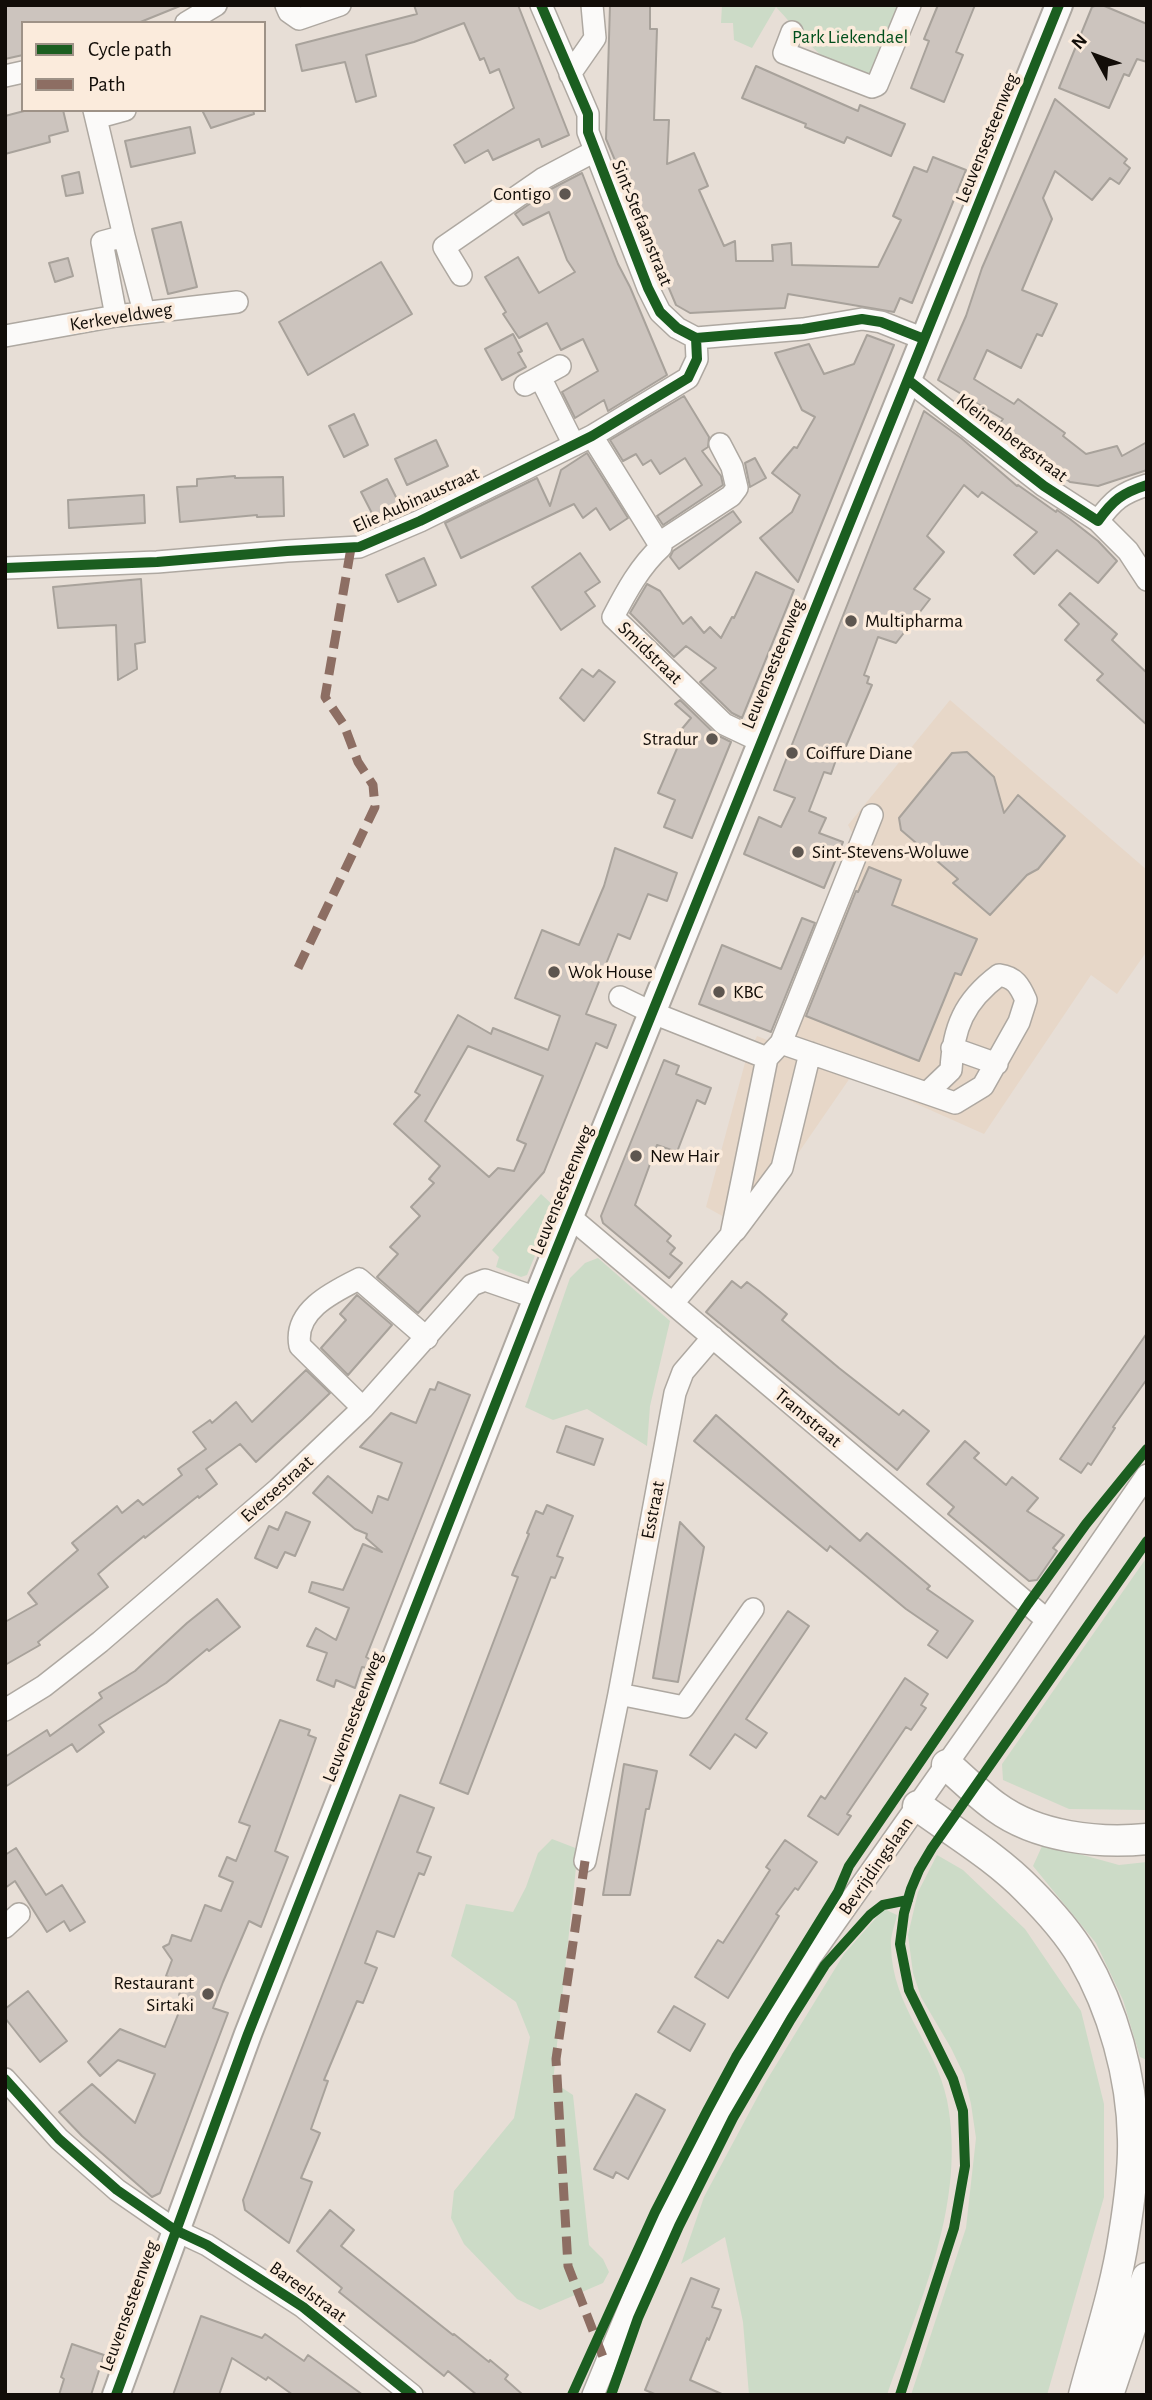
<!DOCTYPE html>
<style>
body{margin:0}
#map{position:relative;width:1152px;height:2400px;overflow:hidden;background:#e7ded6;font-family:"Alegreya Sans",sans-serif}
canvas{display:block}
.frame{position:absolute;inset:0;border:7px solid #120d08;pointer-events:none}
.legend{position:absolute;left:21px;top:21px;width:245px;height:91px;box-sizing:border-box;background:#fbebdc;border:2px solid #9e9287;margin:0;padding:9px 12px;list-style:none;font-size:21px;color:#120d08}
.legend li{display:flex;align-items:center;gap:14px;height:35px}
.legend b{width:35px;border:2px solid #9e9287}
.north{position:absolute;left:1061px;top:21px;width:70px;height:70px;-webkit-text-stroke:5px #fbebdc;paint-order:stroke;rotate:311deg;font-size:19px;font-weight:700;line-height:28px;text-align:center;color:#120d08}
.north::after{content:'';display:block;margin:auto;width:24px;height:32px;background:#120d08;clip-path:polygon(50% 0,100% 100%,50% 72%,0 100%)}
</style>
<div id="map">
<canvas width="1152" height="2400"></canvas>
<div class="frame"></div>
<ul class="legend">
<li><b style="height:9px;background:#1b5e20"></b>Cycle path</li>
<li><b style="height:9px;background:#8d6e63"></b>Path</li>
</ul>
<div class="north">N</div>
</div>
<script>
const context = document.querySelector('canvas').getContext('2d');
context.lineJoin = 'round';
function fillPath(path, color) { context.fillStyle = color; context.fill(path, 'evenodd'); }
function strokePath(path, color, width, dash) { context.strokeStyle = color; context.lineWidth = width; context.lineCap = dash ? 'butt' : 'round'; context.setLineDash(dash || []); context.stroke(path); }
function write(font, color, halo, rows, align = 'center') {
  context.font = font + ' "Alegreya Sans",sans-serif'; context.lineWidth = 7; context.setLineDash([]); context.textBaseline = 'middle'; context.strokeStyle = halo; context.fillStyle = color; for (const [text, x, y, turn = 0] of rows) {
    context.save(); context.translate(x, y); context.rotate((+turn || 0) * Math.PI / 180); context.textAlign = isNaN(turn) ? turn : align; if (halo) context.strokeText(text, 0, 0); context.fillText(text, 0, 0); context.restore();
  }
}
fillPath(new Path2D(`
 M950,700l197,170v81l-30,43 -26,-19 -107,159 -132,-59 -106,154 -40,-22 40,-148 11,-23 18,7 81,-203 -8,-15z`), '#e7d7c8');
fillPath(new Path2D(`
 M722,5h177l-29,69c-37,7 -71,-43 -94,-67l-24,41 -18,-8 -1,-17h-12z
 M541,1194l14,13 -28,68 -6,2 -25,-10 3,-10 -7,-7z
 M598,1258l72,63 -20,85 -3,40 -60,-37 -34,11 -28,-13 45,-129 15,-15z
 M1147,1557v253l-78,-1 -66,-29 -1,-16z
 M552,1839l26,10 -25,233 20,13 16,150 14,14 6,13 -6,11 -63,27 -23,-11 -53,-55 -13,-26 3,-27 60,-73 16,-81 -14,-35 -65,-46 15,-52 47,8 13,-25 12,-34z
 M1043,1844l76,21 28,-3v198l-7,-3 -17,-57 -27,-57 -63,-77z
 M937,1855l26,15 62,59 56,82 23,93v93l-57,198h-136l55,-167 10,-90 -5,-34 -7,-29 -13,-27 -30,-51 -8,-24 -5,-38 10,-43z
 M884,1909l13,6c-2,10 -7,21 -6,31 1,61 45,99 56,154 20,102 -27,201 -60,295h-138l-6,-73 -18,-85 -44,27 23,-67 61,-114 79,-129z`), '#ccdbc7');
const building = new Path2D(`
 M5,5h175v1l-42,17h-115v32l-18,4z
 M414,5h104l51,130 -27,12 -3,-8 -46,21 -5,-10 -23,13 -11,-18 60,-37 -15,-39 -9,4 -6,-15 -4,2 -16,-37 -50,19 -48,13 10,41 -20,6 -11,-40 -43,9 -6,-26 121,-31z
 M610,5h40v24h7l-3,91h15l-2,44 27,-11 14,33 -9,4 25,56 11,-5 1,20h37l-1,-16 19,-2 1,22 86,2 23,-47 -8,-4 21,-49 13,5 6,-15 33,13 -54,133 -12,-5 -6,14 -106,-18 -3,14 -95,5 -14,-8 -70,-166z
 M938,5h37l-19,47 7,3 -19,47 -33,-14 18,-47 -5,-2z
 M1097,5h5l45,19v38l-10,-3 -8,17 -5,-2 -15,34 -50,-20 33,-81z
 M756,66l102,45 2,-6 45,19 -14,32 -44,-19 -3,6 -39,-16 1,-3 -64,-26z
 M1055,99l72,60 -3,4 6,5 -11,16 -9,-6 -18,22 -37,-29 -12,27 9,21 -30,71 35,14 -15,32 -5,-2 -16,34 -34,-18 -13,29 40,25 4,-5 47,34 -2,3 23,18 31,-8 5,10 25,-14v28l-49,16 -28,-4 -73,-55 6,-8 -65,-39 28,-64 16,-48z
 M28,110h35l5,21 -19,5 1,6 -45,12v-38z
 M202,110h51l1,4 -43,14z
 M190,127l5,26 -64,14 -6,-26z
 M79,172l4,21 -17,3 -4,-20z
 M582,173l36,91 12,23 37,88 -59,36 -4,-11 -29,18 -13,-26 36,-21 -15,-32 -22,11 -14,-27 -28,15 -16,-24 3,-2 -21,-35 33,-20 21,36 36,-21 -8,-12 -18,-48 -26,13 -8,-11 36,-25z
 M181,222l16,65 -29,7 -16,-65z
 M68,258l5,18 -18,6 -6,-19z
 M381,262l31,52 -104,61 -29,-53z
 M513,334l9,17 -4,2 8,14 -24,13 -17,-31z
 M867,335l27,10 -96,237 -38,-44 32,-26 8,-17 -28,-22 22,-26 3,1 18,-31 -13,-7 -27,-57 34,-9 15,30 30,-10z
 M684,396l25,41 -1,10 -6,4 19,25 2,9 -60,40 -6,-9 45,-31 -17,-27 -25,16 -9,-14 -8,5 -7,-11 -13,7 -13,-21z
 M924,411l37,27 56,48 1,-1 38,27 1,-2 13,9 28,22 19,20 -19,22 -41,-33 -23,24 -20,-19 23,-23 -55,-40 -4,5 -14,-12 -37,51 17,16 -30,37 16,10 -34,44 -18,-6 -14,38 5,2 -2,6 5,2 -31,73 -4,-1 -6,17 -7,-2 -15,39 17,7 -7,15 24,9 -19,46 -80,-34 15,-37 22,10 14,-29 -21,-8z
 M354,414l14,31 -24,12 -15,-31z
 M436,440l12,26 -41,19 -12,-26z
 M587,453l41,65 -18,12 -14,-22 -13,10 -9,-14 -113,54 -16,-35 92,-45 13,28 11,-36z
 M755,458l11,20 -16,9 -5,-24z
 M235,476v2l48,-1 1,39 -27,1v-2l-77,7 -3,-35 20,-1v-7z
 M387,479l17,34 -26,12 -17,-33z
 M144,495l1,28 -76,5 -1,-28z
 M733,511l8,11 -62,47 -9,-12 3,-6z
 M580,553l20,29 -15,10 10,14 -34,24 -29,-43z
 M424,558l12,27 -38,17 -12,-27z
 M756,572l38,18 -52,128 -10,-5 -32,-31 16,-14 -30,-22 -12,11 -44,-44 17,-29 13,7 23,33 8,-7 13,16 6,-6 11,11 11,-21 2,1z
 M141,579l4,63 -10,2 2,25 -19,11 -2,-55 -58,3 -5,-41z
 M1070,593l47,41 -5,6 35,33v52l-50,-45 6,-6 -38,-34 14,-16 -20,-19z
 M582,669l11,8 6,-7 16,12 -31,39 -24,-23z
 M680,700l35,34 16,8 -39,96 -28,-11 11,-27 -17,-7 26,-61 -3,-2 10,-12 -16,-14z
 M967,752l27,25 10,36 14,-18 47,41 -27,33 -11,6 -37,40 -37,-32 5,-4 -57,-49 -2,-12 53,-65z
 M615,848l62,25 -10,28 -19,-7 -18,45 -12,-5 -32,80 30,11 -9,23 -11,-5 -52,129 -126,141 -41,-36 21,-23 -8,-7 30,-31 -9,-9 23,-24 -5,-4 11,-13 -46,-42 26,-29 -5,-3 43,-77 33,19 2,-6 55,22 12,-34 -45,-18 27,-68 37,15 25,-59zM468,1046l75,30 -26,64 9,4 -12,27 -16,-3 -9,9 -64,-56z
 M869,867l32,13 -9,25 85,34 -16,36 -6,-2 -36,88 -113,-45 50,-125 2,1z
 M802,918l13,5 -44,109 -72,-28 23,-59 59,24z
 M664,1060l15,6 -3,8 35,14 -6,16 -8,-4 -20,52 -20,-7 -22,60 36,31 -4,5 8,7 -5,6 12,9 -13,15 -66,-55 -2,-7z
 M732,1281l9,7 6,-6 12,9 28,23 -5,6 57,48 60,47 4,-5 26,21 -32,39 -191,-158z
 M357,1295l35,30 -44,50 -27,-27 25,-28 -6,-6z
 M1147,1333v46l-34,48 2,1 -24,37 -3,-2 -7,10 -21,-14z
 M306,1370l24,23 -27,26 -47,43 -16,-18 -34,25 11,15 -18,14 -1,-2 -53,42 -1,-2 -33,27 -13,11 10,13 -70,55 2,3 -35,20v-43l32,-18 -9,-11 50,-43 -6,-7 45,-37 5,7 16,-13 5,5 39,-30 -4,-6 28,-20 -13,-17 17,-12 2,3 24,-21 16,20z
 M438,1382l32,13 -104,262 5,3 -4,8 -5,-1 -7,21 -19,-8 -2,7 -17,-7 10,-27 -20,-7 9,-18 20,12 13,-32 -40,-16 3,-10 31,8 20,-46 19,8 -16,-14 1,-4 -12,-5 -42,-36 15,-17 44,37 6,-17 10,4 14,-37 -42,-16 31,-34 25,10 14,-34 5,1z
 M716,1415l144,126 7,-8 63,53 -3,3 46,32 -26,37 -19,-13 10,-14 -32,-22 -76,-63 -3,5 -133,-110z
 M566,1426l37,13 -9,26 -37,-13z
 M965,1441l14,12 -5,5 32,27 6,-8 26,21 -11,13 37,24 -11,13 4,3 -20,29 -8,1 -81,-67 6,-7 -27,-23z
 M547,1505l26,11 -16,40 6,2 -8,20 -4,-1 -83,217 -28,-11 78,-206 -6,-2 17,-41 -2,-1 9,-22 7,3z
 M286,1512l24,10 -15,34 -10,-4 -8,16 -22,-10 14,-32 9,4z
 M680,1522l24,25 -26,135 -25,-4z
 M217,1599l23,28 -31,24 -2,-2 -41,34 -67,42 5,7 -27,20 -5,-8 -67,43v-30l42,-27 3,6 52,-38 -3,-5 36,-22 52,-48z
 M788,1611l21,15 -63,93 21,14 -11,15 -21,-14 -25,35 -20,-14z
 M905,1678l23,16 -7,11 5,3 -15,22 -5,-3 -59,87 4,2 -13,19 -30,-19 13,-20 4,3z
 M280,1720l30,10 -2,5 8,3 -41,113 13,6 -27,70 -12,-6 -26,61 -10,26 15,5 -68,180 -8,4 -70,-61 -23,-24 33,-28 43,39 20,-49 -37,-14 -18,16 -12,-14 32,-33 45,18 20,-50 -6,-2 4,-13 -17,-6 6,-16 -9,-13 6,-3 3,-9 19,6 14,-36 16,6 12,-29 -14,-6 8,-19 9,4 14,-35 -11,-4z
 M624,1764l33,7 -8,38h-3l-16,86h-27z
 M400,1795l34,13 -17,44 14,5 -7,18 -5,-2 -25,64 -17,-6 -12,32 12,5 -14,35 -6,-2 -33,79 4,1 -17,48 9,4 -19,45 11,4 -23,61 -44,-33 -2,-10z
 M785,1840l32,22 -19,28 -3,-2 -19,26 3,2 -51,82 -33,-21 23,-37 5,3 47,-73 -4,-3z
 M16,1848l30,47 16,-10 23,37 -15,9 -6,-10 -17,11 -32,-51 -10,7v-33z
 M28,1991l39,50 -27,21 -35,-44v-9z
 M674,2006l31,18 -15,27 -32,-19z
 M636,2094l29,16 -37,69 -12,-7 -3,6 -19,-9z
 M330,2210l24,20 -13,16 112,89 1,-1 35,28 1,-2 18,15 -3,4 18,16h-46l-29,-24 -4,5 -105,-84 3,-4 -45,-37z
 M691,2278l28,11 -7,18 9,3 -12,30 -2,-2 -17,42 34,15h-67l-12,-5z
 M201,2316l61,22 3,-4 39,27 4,-6 55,40h-70l-25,-18 -2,3 -34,-22 -13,37h-46z
 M72,2344l32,11 -13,40h-32l5,-16 -3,-2z`);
fillPath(building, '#ccc4be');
strokePath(building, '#a8a29b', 2);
const minor = new Path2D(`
 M286,5l3,7 10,7 41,-14
 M541,5l47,109v18l60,156 12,24 17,16 19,10 107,-9 59,-10 19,3 43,17
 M186,23l30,-18
 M792,32l-8,21 88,34 5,-2 33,-80
 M570,74l25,-36 -3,-33
 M5,76l18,-4
 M94,110l30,126
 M96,118l29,-8
 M461,275l-17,-28 100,-69 51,-27
 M116,316l-14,-74 22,-6 20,76
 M5,336l111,-20 121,-14
 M540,377l34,68
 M908,380l136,106 54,35 30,30 19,29
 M525,385l35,-19
 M592,436l69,111c-21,19 -35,45 -48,70l111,107 36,17
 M1098,521c15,-21 24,-28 49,-36
 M659,543l72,-47 6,-8 -5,-21 -12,-23
 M5,568l152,-6 130,-11 72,-4 61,-26 172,-85 96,-58 9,-19 -1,-21
 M620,997l33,16 114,45
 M781,1043l174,60 28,-17 36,-64 7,-22c-6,-14 -11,-23 -27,-25 -35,26 -46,53 -48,95l-24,23
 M952,1048l45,16
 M569,1216l478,404
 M735,1231l47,-63 28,-115
 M673,1303l58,-68 36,-177 14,-15 91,-228
 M363,1408l-63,-62c-7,-35 33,-54 59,-67l68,59
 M619,1694l65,13 69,-98
 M5,1710l39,-24 56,-44 178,-153 85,-81 109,-123 13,-5 52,18
 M585,1861l34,-167 56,-301 8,-21 30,-35
 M5,1927l14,-13
 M5,2079l54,60 58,51 58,40 32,15 96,62 109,88
 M593,2395l54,-131 44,-97 86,-155 33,-54 196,-278 141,-205`);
const major = new Path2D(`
 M116,2395l132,-361 289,-736 522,-1293`);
const highway = new Path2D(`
 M947,1765c16,14 32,30 49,42 41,30 102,37 151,32
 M918,1806c37,27 78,51 110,84 20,20 40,42 54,66 31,53 50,121 51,183 1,31 -4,65 -9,96 -8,54 -26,107 -40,160
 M1108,2395l39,-117`);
strokePath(minor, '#aea8a1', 24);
strokePath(major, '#aea8a1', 30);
strokePath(highway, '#aea8a1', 33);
strokePath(minor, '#fbfaf9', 21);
strokePath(major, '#fbfaf9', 26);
strokePath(highway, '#fbfaf9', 30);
strokePath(new Path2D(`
 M298,968l77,-161 -2,-22 -15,-23 -14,-37 -19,-28 26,-149
 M585,1861l-29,198 12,207 37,96`), '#8d6e63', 9, [18, 9]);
strokePath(new Path2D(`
 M541,5l47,109v18l60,156 12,24 17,16 19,10 107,-9 59,-10 19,3 43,17
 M908,380l136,106 54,35c15,-21 24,-28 49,-36
 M5,568l152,-6 130,-11 72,-4 61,-26 172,-85 96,-58 9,-19 -1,-21
 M5,2079l54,60 58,51 58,40 32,15 96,62 109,88
 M116,2395l132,-361 289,-736 522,-1293
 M572,2395l83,-183 52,-101 29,-54 102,-165 11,-26 179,-262 58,-80 61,-75
 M611,2395l27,-77 41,-92 54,-108 58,-99 34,-54 45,-50 13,-10 25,-5
 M900,2395l54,-167 11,-62 -2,-55 -10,-32 -44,-89 -9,-46 4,-31 7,-24 8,-19 13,-22 215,-307`), '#1b5e20', 10);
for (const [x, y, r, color] of [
 [565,194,7,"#5d5650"],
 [851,621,7,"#5d5650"],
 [712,739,7,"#5d5650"],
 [792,753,7,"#5d5650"],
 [798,852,7,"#5d5650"],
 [554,972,7,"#5d5650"],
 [719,992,7,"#5d5650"],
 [636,1156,7,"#5d5650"],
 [208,1994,7,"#5d5650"]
]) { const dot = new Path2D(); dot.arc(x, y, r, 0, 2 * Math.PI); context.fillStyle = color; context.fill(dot); strokePath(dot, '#fbebdc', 2.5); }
write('19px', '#014e1b', '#fbebdc', [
 ["Park Liekendael",850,37]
]);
write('19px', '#120d08', '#fbebdc', [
 ["Leuvensesteenweg",987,138,-68],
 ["Sint-Stefaanstraat",642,223,68],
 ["Kerkeveldweg",121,317,-9],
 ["Kleinenbergstraat",1012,438,37],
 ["Elie Aubinaustraat",416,500,-24],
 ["Smidstraat",650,653,44],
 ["Leuvensesteenweg",773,664,-68],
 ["Leuvensesteenweg",562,1190,-68],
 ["Tramstraat",808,1418,40],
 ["Eversestraat",277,1489,-42],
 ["Esstraat",653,1510,-79],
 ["Leuvensesteenweg",353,1717,-69],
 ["Bevrijdingslaan",876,1866,-55],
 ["Bareelstraat",308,2292,36],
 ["Leuvensesteenweg",129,2306,-70]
]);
write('19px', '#120d08', '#fbebdc', [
 ["Contigo",551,194,"right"],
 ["Multipharma",865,621],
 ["Stradur",698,739,"right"],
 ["Coiffure Diane",806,753],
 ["Sint-Stevens-Woluwe",812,852],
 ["Wok House",568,972],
 ["KBC",733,992],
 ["New Hair",650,1156],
 ["Restaurant",194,1983,"right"],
 ["Sirtaki",194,2005,"right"]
], 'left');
</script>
